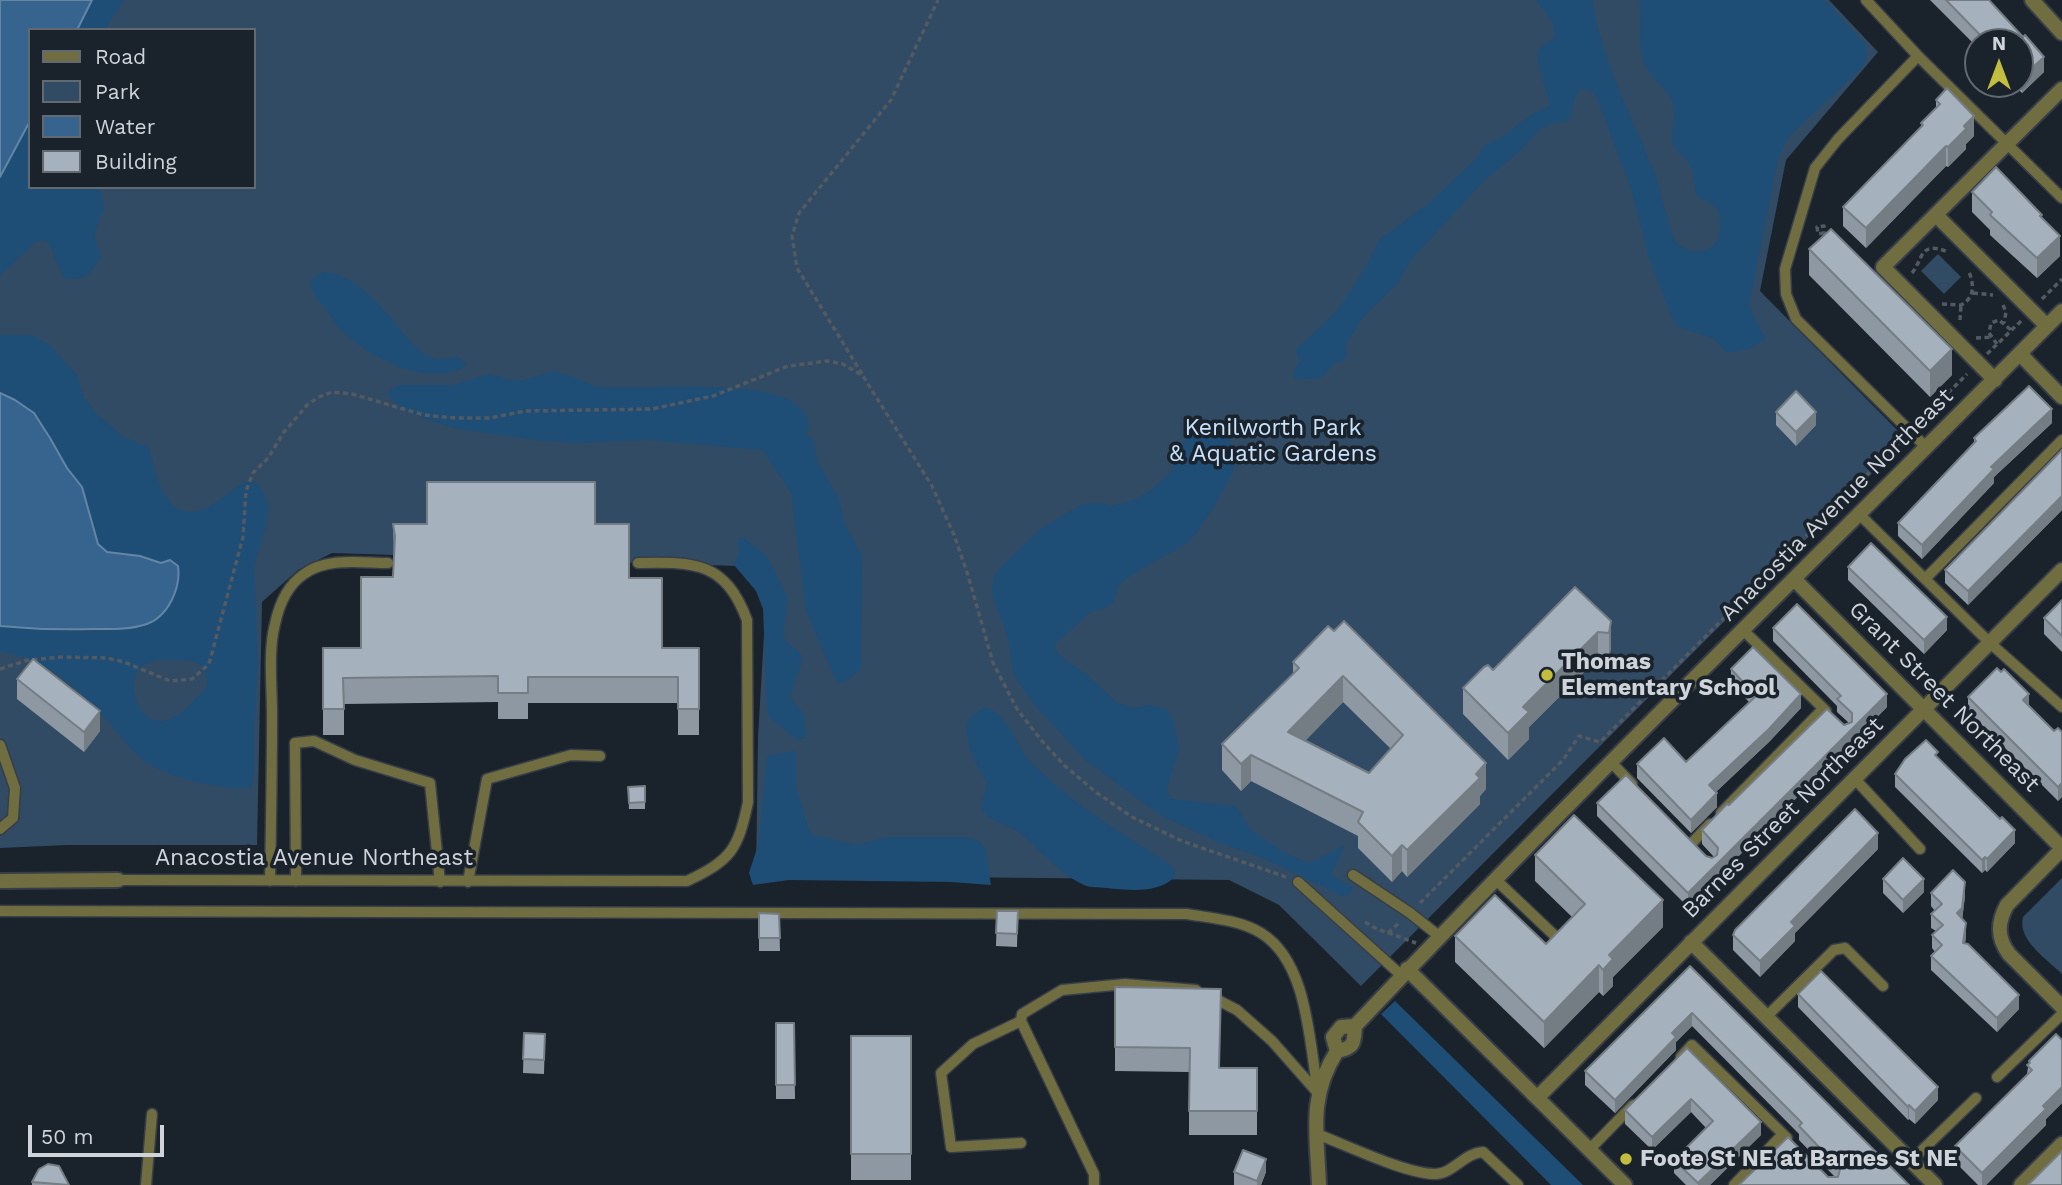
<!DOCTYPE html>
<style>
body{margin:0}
#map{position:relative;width:2062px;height:1185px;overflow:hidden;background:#1a222b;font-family:"Work Sans",sans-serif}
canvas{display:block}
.legend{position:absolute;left:28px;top:28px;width:228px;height:161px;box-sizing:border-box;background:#1a222b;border:2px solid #626971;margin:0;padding:9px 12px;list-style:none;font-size:21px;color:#ced4da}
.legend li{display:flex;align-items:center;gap:14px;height:35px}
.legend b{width:35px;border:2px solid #626971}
.north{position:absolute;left:1964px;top:28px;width:70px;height:70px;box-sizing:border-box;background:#1a222b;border:2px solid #626971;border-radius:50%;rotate:0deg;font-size:19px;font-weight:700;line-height:28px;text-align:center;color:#ced4da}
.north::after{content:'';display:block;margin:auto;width:24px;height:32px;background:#c3bd3f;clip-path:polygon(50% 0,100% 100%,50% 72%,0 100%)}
.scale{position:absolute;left:28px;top:1125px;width:136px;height:32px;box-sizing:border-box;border:4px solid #ced4da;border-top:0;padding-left:9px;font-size:21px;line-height:24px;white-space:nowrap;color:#ced4da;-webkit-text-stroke:5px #1a222b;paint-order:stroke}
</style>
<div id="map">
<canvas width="2062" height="1185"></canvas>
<ul class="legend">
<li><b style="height:9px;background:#706e41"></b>Road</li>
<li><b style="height:19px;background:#314b64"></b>Park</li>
<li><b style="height:19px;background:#36648f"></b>Water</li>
<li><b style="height:19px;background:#a5b1bc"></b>Building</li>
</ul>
<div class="north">N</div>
<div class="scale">50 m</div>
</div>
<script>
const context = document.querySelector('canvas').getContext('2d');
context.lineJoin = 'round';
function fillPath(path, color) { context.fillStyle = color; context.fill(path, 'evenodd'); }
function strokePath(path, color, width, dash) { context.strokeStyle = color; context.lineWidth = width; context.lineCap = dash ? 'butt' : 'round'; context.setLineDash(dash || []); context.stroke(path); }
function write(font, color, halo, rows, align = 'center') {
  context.font = font + ' "Work Sans",sans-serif'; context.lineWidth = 7; context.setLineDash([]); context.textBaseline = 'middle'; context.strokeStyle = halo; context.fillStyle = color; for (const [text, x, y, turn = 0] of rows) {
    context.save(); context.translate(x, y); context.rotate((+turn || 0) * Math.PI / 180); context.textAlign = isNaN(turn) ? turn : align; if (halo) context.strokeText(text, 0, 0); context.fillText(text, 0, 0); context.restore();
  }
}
fillPath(new Path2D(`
 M92,0h1737l49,52 -92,108 -26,131 146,148 -545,547 -82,-81 -50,-25 -473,-5 2,-138 10,-170 -436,-14 -34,17 -36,32 -5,243h-189l-68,3v-222l44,4 -29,-230 -15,-7v-215l30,-57v66h224v-157h-177z
 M1938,254l23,23 -17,17 -23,-23z
 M2062,878v96c-15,-15 -45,-34 -39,-57z`), '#314b64');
fillPath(new Path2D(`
 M92,0h32l-19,30h-28z
 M1536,0h56l9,39 12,37 42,98 17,61c12,25 51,22 48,-11 0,-6 0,-11 -4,-16 -5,-6 -14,-9 -20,-12 -1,-12 -2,-26 -10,-36 -5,-7 -11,-9 -13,-17 -3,-12 3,-26 0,-38 -3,-15 -22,-25 -28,-40 -8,-20 -3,-44 -6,-65h185l42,45 1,13 -6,11 -72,67 -11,23 -29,145 8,19 9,15c-13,10 -23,14 -40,14l-13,-14 -33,-10 -6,-6 -25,-64 -18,-69 -33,-88 -5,-9 -12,-4 -6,9 -5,22 -5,3 -13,1 -13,7 -19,21 -34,28 -73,78 -16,27 -32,31 -19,29 1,10 -3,6 -10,3c-12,19 -18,15 -39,16l-2,-6 6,-11 -3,-13 41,-38 24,-36 19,-36 48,-35 46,-43 10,-15 18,-9 32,-24 16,-7c-1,-15 -20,-48 -8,-60 5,-5 9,-3 13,-10l-2,-13z
 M30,121v66h70l4,21 -10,27 7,22c-12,18 -14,24 -37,21l-16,-36 -7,-2 -8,4 -33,32v-98z
 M324,272c30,2 54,31 73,53 10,13 20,27 36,33 12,5 27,-9 33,8 -39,23 -99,-9 -127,-38 -6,-7 -11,-15 -16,-22 -5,-6 -14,-16 -12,-24 2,-5 8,-8 13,-10z
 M0,335h31l18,9 28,31 7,23 13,16 26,23 26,10c6,28 18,80 57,61 15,-7 27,-20 42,-27l8,2 6,7 7,18 -3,17 -12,40 4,97 -4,66v47l-3,13c-31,2 -88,-10 -112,-31 -12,-11 -21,-25 -32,-37 -21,-23 -47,-48 -76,-60 -9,-5 -21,-6 -31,-9v-25c29,3 128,11 151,-3 10,-7 18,-19 24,-29l-14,-31 -21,-7 -33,-4 -9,-8 -16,-57 -15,-19 -17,-30 -16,-25 -19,-13 -15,-7zM159,660c26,1 48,-6 48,27 -11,10 -23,27 -37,32 -27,12 -46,-30 -31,-50 5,-6 13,-7 20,-9z
 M554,371c8,3 17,5 25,8 5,2 10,6 15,7 44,7 189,-14 212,29 3,7 4,13 0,20l8,6 3,20 21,36 7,28 17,30 -1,113 -13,12 -11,3 -31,-72 -15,-118 -29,-43 -113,-10 -74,3 -32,-2 -86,-12 -34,-11 -22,-10 -13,-12v-5l12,-6h54l35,-11 22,6h13z
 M1201,422c11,0 25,11 30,20 4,7 5,18 3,26 -4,14 -34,63 -45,73 -16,13 -64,33 -71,46 -2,5 -3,11 -5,16l-9,6 -13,3 -35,31 -1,6 4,6 27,19 30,28 17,6 17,-3 16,4 6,7 7,34 -11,36 -1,6 5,7 64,7 14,23 33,23 26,11 36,-18 -14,30 22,13 -4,7 -7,1 -79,-38 -45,-16 -58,-27 -75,-55 -52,-57 -15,-21 -6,-15 -4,-30 -14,-36 -2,-11 2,-12 5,-9 40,-39 43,-26 22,-1 6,3 22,-5 19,-11 20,-18 8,-21 11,-20z
 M742,537l25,19 20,40c2,13 -5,26 -3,39 1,14 18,11 18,25 0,6 -10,28 -12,38l14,16 2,24 -10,1 -27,-22 -2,-12 -4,-96 -7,-18 -22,-26 5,-14 -1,-13z
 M985,708c23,4 30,37 44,52 41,43 92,73 141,104l5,7 -1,7c-19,16 -45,12 -68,10 -7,-1 -16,0 -22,-3 -24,-11 -43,-34 -63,-51 -15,-12 -28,-8 -40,-26l6,-24c-8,-15 -29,-50 -16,-67 4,-5 9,-7 14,-9z
 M796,751v35l14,48 47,11 30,-8h76l15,3 7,8 6,37 -40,-3 -162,-2 -36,5 -4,-12 10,-31 8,-86z
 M1395,1001l188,184h-32l-170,-171z`), '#1e4d76');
const water = new Path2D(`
 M0,0h92l-15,30h-47v91l-30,56z
 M0,393l15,7 19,13 16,25 17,30 15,19 16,57 9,8 33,4 21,7 9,-3 8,6c3,21 -9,50 -31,58 -18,6 -36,5 -54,5 -32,1 -62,0 -93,-3z`);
fillPath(water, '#36648f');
strokePath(water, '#6486a6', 2);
const service = new Path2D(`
 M1866,0l52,56 144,142
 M1918,56l-80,83 -23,29 -30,101 1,25 10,25 130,128
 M1859,514l131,129 72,64
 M1925,579l137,-139
 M1743,630l83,81
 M0,745l15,43 -2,30 -13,11
 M1611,762l21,22
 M1855,779l65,70
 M1721,813l102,-104
 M1691,844l19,-20
 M1353,875l57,38 29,23
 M1495,879l59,56
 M118,880l569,1c44,-21 51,-31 61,-79l-1,-182c-22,-59 -53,-58 -109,-57
 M270,881c1,-55 2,-111 2,-166 0,-28 -4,-65 3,-91 4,-19 13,-39 29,-50 23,-17 57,-11 84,-11
 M296,881l-1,-138 19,-2 41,19 75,23 10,99
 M468,882l19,-103 84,-24 29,1
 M1298,882l103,93
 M0,911l1187,3c24,4 53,6 74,19 47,29 48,109 57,159
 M1210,996l27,14 35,31 45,51
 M1766,1017l68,-67 11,-2 38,38
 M1021,1021l-48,23 -32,29 10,74 70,-4
 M1681,1057l11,-12 91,89
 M1997,1077l65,-63
 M1317,1134c29,11 89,40 118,40 18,0 29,-21 48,-22l35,33
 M1589,1150l44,-45
 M1911,1161l65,-63
 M146,1185l6,-71
 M1094,1185v-11l-73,-153 1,-7 40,-24 63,-6 71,6
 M1734,1185l49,-51 4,4`);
const minor = new Path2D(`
 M2032,0l30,33
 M1936,215l111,111
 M2020,354l42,43
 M1995,380l-112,-113 179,-178
 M1795,580l267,268
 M2062,849l-55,56c-10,18 -10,33 2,49l53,53
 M0,881l118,-1
 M1691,942l244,243
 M1407,969l218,216
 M1337,1051c18,-3 17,-9 18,-25
 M1537,1098l525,-528
 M1319,1185c-2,-52 -11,-88 18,-134l-4,-14 8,-10 14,-1c230,-244 471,-477 707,-715
 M2021,1185l41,-41`);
strokePath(service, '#373e47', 13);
strokePath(minor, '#373e47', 18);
strokePath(new Path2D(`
 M1824,233l-6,1 -1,-7 7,-1v7l5,4
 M1912,273c11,-13 7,-33 36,-21
 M1973,293l20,2
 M2042,299l20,-20
 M1942,304l19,1c14,-7 13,-21 8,-33
 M2003,305l3,7 -2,11
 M1960,320l1,-15
 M1976,338l16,-1
 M1997,344l-8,-11 2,-10 8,-3 12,10
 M1987,354l35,-34
 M862,374l-65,-106 -5,-32 7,-23 92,-113 47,-100
 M1918,423l49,-49
 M0,669l28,-9 34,-3 45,1 17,4 46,19 22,-2 17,-15 34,-127 3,-46 7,-18 15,-15 16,-26 24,-28 11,-7 13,-5 20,2 72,21 31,3h35l35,-7 127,-2 61,-13 75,-30 40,-5 15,3 20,12 69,110 22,49 13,37 26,91 24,46 24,31 24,26 32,27 35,24 50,24 104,36
 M1420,903l143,-143 16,-24 21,6 301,-301
 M1365,922l10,6 41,15
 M1388,933l11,-10`), '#535a62', 3.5, [5, 3.5]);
strokePath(service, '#706e41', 10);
strokePath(minor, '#706e41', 14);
fillPath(new Path2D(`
 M1930,0h54l39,37 21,35 -22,21 -9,-9h7v-42h-42v6z
 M1936,100l38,36 -8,8v5l-18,18 -2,-1 -80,82 -23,-22v-19l78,-80v-4l15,-15z
 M1972,192l70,26 18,38 -23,22 -47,-43v-5l-18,-18z
 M1809,249l143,126 -22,22 -121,-122z
 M1776,412l40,13 -20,21 -20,-21z
 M2052,423l-58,54v6l-72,76 -24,-23v-13l76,-80v-5z
 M2062,450v60l-94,95 -23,-22v-13z
 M393,524h202l34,54 33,70h37v87h-21v-32h-150v16h-30v-17l-154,2v31h-21v-87h38l32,-71 1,-21z
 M1848,567l99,63 -23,24 -76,-74z
 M2062,600v52l-18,-18v-16z
 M1611,621v26l-2,12 -11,-1 -69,69v12l-21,21 -45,-46v-26l30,-18z
 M1328,626l158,163 -6,7v8l-73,73 -5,-6 -10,11 -34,-34v-12l-107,-55 -10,10 -19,-21v-26l71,-70v-12zM1343,702l48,47 -22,24 -64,-32z
 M1773,628l114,79 -199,200 -91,-91v-13l109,53 6,2 2,-1 -12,-13v-14l27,-25 115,-80 5,-2 -12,-11v-6l-64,-65z
 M1731,669l70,39 -32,34 -53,50 1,15 -26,26 -54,-55v-14l49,-2 63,-60 -18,-19z
 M17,679l83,52 -16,21 -67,-53z
 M1968,697l61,9 25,25 8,1v65l-4,4 -90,-90z
 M1938,758l77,85 -28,29 -2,-2 -3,3 -87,-86v-13z
 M645,786v23h-16l-1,-22z
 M1878,849l-83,84v8l-35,36 -27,-27v-15z
 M1535,855l128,72 -50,50v9l-10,10 -4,-4 -55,56 -89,-86v-26l91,8 26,-27 -37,-36z
 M1883,879l41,13 -21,21 -20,-20z
 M1931,893l34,3 -3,23 4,17 -1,7 54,66 -22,23 -66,-62v-14l4,-4 -3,-4v-13l4,-4 -5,-3v-14l4,-3 -4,-5z
 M997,911h21l-1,36 -21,-1z
 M759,913l20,1 1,37h-21z
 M1690,966l219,219 -81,-8h7l-36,-37v-6l-107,-108 -16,16v8l-61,63 -30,-28v-14z
 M1115,987l105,81h37v67h-68v-63l-74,-1z
 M1798,994l140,106 -23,24 -6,-5 -1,1 -110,-113z
 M776,1023h18l1,76h-19z
 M524,1033l21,1 -1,40 -21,-1z
 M851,1036h60v144h-60z
 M2062,1040v63l-16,16v6l-60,60h-8l-23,-23v-16l72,-72 2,-13z
 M1687,1048l74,87 -51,50h-24l-12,-12v-13l32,-32 -15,-16 -39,38 -27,-26v-14z
 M1234,1172h32l-5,13h-27z
 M32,1182l37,3h-37z`), '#8e98a2');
fillPath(new Path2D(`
 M2044,57v15l-22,21v-16z
 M1974,116v20l-8,8v5l-18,18v-20l16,-21z
 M1946,146v20l-80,82v-20z
 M2060,236v20l-23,22v-20z
 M1952,349v26l-22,22v-26z
 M2052,409v14l-58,54v6l-72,76v-14l69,-78z
 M1816,412v13l-20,21v-14z
 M2062,496v14l-94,95v-14z
 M1947,617v13l-23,24v-14z
 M1611,621v26l-2,12v-26z
 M1598,632v26l-69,69v12l-21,21v-27l15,-26z
 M1343,676v26l-55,56v-26z
 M1801,694v14l-32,34 -60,56v-13z
 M1887,694v13l-199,200v-14z
 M2029,694v13l-6,-7z
 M100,711v20l-16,21v-20z
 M1251,755v26l-10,10v-27z
 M1486,763v26l-6,7v8l-73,73v-27z
 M2062,783v14l-4,4v-14z
 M1717,793v14l-26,26v-13z
 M2015,830v13l-28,29v-13z
 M1878,833v16l-83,84v8l-35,36v-16l31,-39z
 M1402,845v26l-10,11v-26z
 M1985,857v13l-3,3v-13z
 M1924,879v13l-21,21v-13z
 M1965,882v14l-3,26 -5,-9z
 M1663,900v27l-50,50v9l-10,10v-26l6,-15z
 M1966,923v13l-3,20v-13z
 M1599,965v27l-55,56v-26z
 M2019,995v14l-22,23v-14z
 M1692,1013v13l-16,16v8l-61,63v-13l57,-67z
 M1938,1087v13l-23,24v-13z
 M2062,1087v16l-16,16v6l-60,60h-4v-12z
 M1691,1099v13l-39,38v-13z
 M1909,1105v14l-1,1v-13z
 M1761,1122v13l-51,50h-12v-2z
 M1266,1159v13l-5,13h-4v-4z`), '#747c84');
const building = new Path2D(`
 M1946,0h43l34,37 2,-2 19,22 -22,20 -2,-2v-33h-33z
 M1947,88l27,28 -10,10 2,3 -18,18 -2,-1 -80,82 -23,-21 80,-82 -2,-2 19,-19 -4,-4z
 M1996,167l46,48 -2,1 20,20 -23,22 -47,-43 2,-3 -20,-20z
 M1831,229l121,120 -22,22 -121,-122z
 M2029,386l23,23 -61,58 3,2 -72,76 -24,-22 78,-82 -2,-3z
 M1796,391l20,21 -20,20 -20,-20z
 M2062,450v46l-94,95 -23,-21z
 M427,482h168v42h34v54h33v70h37v61h-21v-32h-150v16h-30v-17l-155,2 1,31h-21v-61h38v-71h32l2,-41 -2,-12h34z
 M1871,543l76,74 -23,23 -76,-73z
 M1575,587l36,34 -2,12 -11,-1 -75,75 6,5 -21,21 -45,-45 21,-21 4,-2 5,5z
 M2062,600v36l-18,-18z
 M1797,604l90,90 -199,199 -91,-90 29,-28 80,81 6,2 5,-3 1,-7 -16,-18 25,-26 2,1 98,-96 17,16 8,-3v-9l-15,-14 4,-3 -68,-68z
 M1344,621l142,142 -10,11 4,4 -73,72 -5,-5 -10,11 -34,-34 5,-10 -112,-57 -10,9 -19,-20 77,-76 -6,-6 35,-36 6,5zM1343,676l60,59 -34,38 -81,-41z
 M1753,647l48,47 -32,35 -60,56 8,8 -26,27 -54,-56 27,-26 22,24 70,-66 -25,-27z
 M33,659l67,52 -16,21 -67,-53z
 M1997,668l4,4 3,-3 25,25 -6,6 31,31 4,-3 4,4v51l-4,4 -90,-90z
 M1926,740l12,12 -3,3 65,64 2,-2 13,13 -28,29 -2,-2 -3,3 -87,-86 10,-15z
 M645,786v16l-16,1 -1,-16z
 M1855,809l23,24 -87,89 4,4 -35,35 -27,-26 2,-5z
 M1574,815l89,85 -54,55 4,4 -10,11 -4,-5 -55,57 -89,-86 40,-41 51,49 39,-40 -50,-49z
 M1903,858l21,21 -21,21 -20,-21z
 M1953,870l12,12 -3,26 -5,5 9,10 -3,20 5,1 51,51 -22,23 -66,-62 11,-11 -10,-10 11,-10 -12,-11 11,-10 -11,-11z
 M997,911h21l-1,23 -21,-1z
 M759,913l20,1 1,24h-21z
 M1690,966l219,219h-170l49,-48 40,40h10l2,-8 -41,-43 3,-3 -110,-110 -20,20 4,4 -61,63 -30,-29z
 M1821,971l117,116 -23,24 -6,-6 -1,2 -110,-113z
 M1115,987l106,2 -2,79h38v43h-68l1,-63 -75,-1z
 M776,1023h18l1,62h-19z
 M524,1033l21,1 -1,26 -21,-1z
 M2056,1034l6,6v47l-19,19 3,3 -64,64 -27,-27 77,-76 -5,-5 3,-2 -1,-2z
 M851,1036h60v118h-60z
 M1687,1048l74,74 -63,61 -24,-23 39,-39 -22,-22 -39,38 -27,-27z
 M1243,1150l23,9 -9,22 -23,-9z
 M2062,1151v34h-34z
 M48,1164l11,2 10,19 -37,-3 7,-13z`);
fillPath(building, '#a5b1bc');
strokePath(building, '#747c84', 2);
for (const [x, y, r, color] of [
 [1547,675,7,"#c3bd3f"],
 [1626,1159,7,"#c3bd3f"]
]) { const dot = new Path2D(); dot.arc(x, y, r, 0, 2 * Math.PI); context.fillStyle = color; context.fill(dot); strokePath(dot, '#1a222b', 2.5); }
write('23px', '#c8e2fd', '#1a222b', [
 ["Kenilworth Park",1273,428],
 ["& Aquatic Gardens",1273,454]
]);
write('23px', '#ced4da', '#1a222b', [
 ["Anacostia Avenue Northeast",1837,505,-45],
 ["Grant Street Northeast",1944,697,45],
 ["Barnes Street Northeast",1783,818,-45],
 ["Anacostia Avenue Northeast",314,858]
]);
write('bold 23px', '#ced4da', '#1a222b', [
 ["Thomas",1561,662],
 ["Elementary School",1561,688],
 ["Foote St NE at Barnes St NE",1640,1159]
], 'left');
</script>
